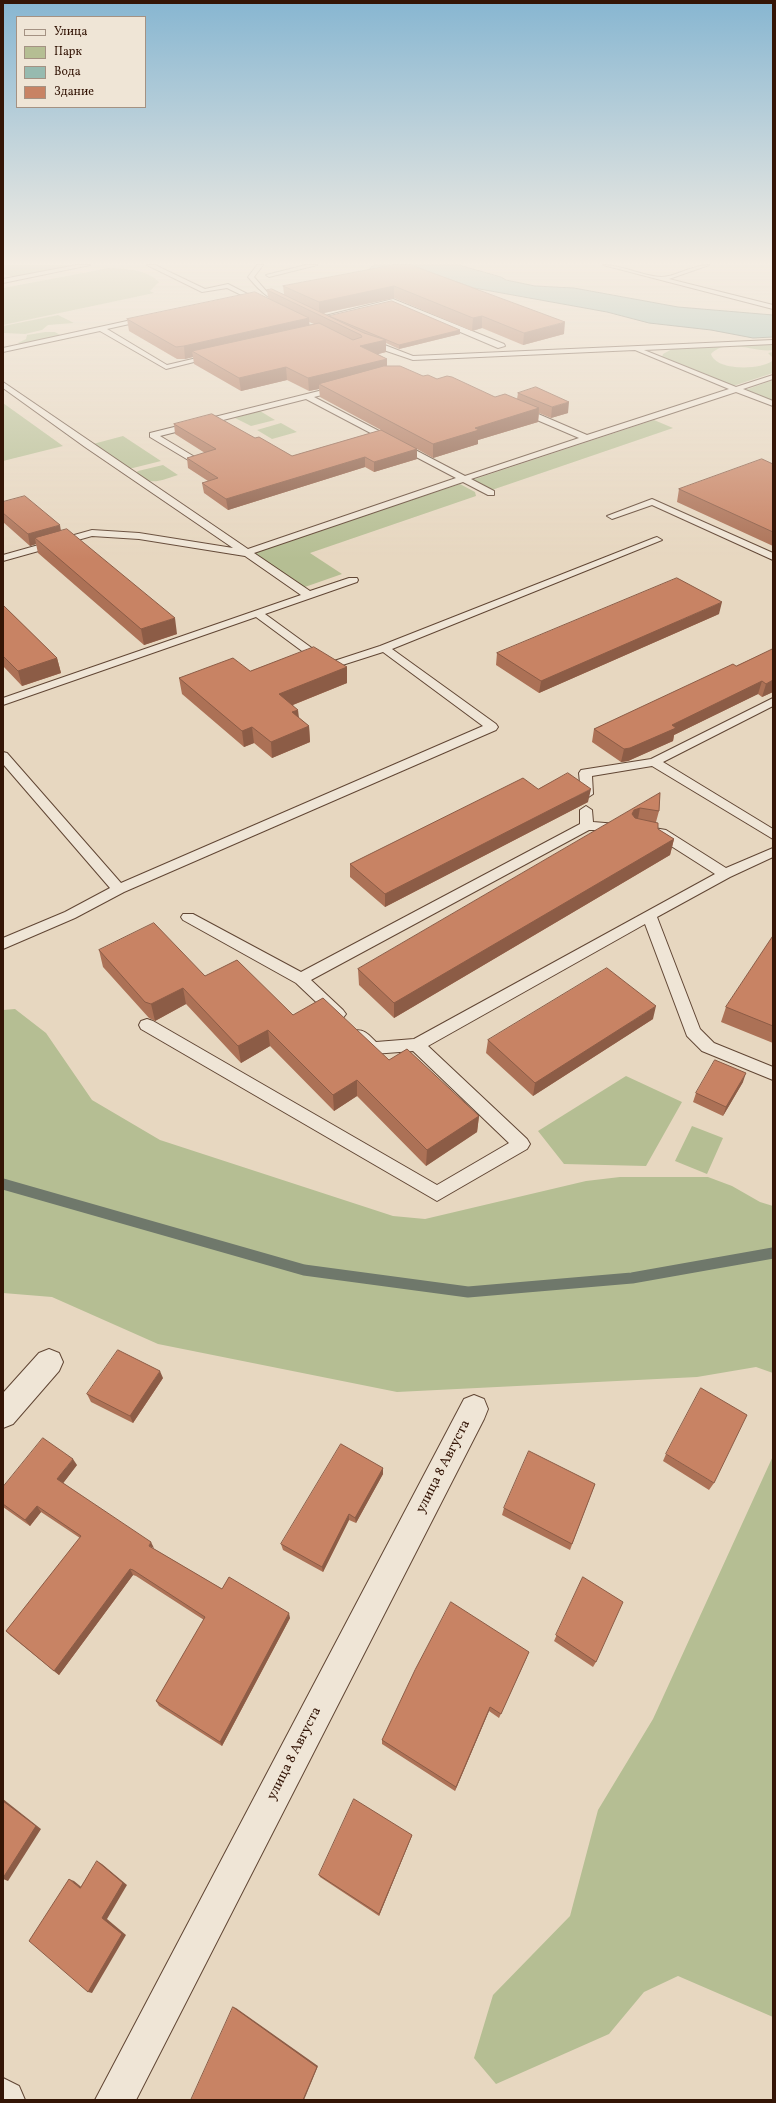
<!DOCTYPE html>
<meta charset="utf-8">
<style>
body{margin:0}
#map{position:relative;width:776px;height:2103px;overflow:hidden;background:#e7d7c0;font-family:Vollkorn,serif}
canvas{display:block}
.frame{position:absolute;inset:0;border:4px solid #341506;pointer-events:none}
.legend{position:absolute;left:16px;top:16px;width:130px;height:92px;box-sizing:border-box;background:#efe5d6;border:1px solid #a49283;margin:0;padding:5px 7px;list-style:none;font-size:12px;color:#341506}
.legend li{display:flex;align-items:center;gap:8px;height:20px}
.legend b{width:20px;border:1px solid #a49283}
</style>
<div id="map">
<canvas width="776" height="2103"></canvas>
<div class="frame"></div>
<ul class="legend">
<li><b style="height:5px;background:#efe5d6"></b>Улица</li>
<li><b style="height:11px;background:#b5be93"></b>Парк</li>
<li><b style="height:11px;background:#97baaf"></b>Вода</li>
<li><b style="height:11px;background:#c88364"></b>Здание</li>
</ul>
</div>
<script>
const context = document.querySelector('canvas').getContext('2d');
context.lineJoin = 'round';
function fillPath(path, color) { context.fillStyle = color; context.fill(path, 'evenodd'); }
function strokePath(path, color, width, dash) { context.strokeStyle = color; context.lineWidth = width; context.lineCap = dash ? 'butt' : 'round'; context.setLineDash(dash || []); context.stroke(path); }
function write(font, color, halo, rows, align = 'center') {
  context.font = font + ' Vollkorn,serif'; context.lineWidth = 3; context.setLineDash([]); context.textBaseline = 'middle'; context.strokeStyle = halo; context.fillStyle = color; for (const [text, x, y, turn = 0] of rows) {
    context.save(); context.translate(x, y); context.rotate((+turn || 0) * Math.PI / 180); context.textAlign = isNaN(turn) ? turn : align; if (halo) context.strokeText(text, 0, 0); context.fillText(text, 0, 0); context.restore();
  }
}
fillPath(new Path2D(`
 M3,265h76l-66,12 -10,-3z
 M109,268c16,1 38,1 50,14l-9,9 4,2 -151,32v-37z
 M58,315l16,8 -26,2 -6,5 -17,4 -22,-1v-7z
 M45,332h10l7,4 -41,9 -3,-2 8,-4 1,-4z
 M773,343v7c-19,3 -46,-13 -62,4 5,17 49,16 61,7l1,-3 -5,-5 5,-1v21l-40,13 -71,-29 1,-3 11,-6z
 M773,380v22l-27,-10 -1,-2z
 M3,403l60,43 -60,15z
 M260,411l15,9 -24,6 -16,-8z
 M654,420l19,8 -184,63 -18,-9 1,-2z
 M281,423l16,9 -25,7 -15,-9z
 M123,436l38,25 -28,7h-7l-33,-24z
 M163,465l15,10c-20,6 -25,11 -43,-1l3,-3z
 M460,484l15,8 1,4 -166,57 32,21 -40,14 -48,-33 3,-4z
 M15,1009l31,24 46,67 68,40 233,76 32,3 161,-38 34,-4h88l24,9 28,16 13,4v167l-17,-6 -59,10 -300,15 -239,-48 -106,-47 -49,-4v-283z
 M626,1076l56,26 -36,64 -82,-2 -26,-33z
 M692,1126l31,12 -16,36 -32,-13z
 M773,1456v561l-95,-41 -34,16 -35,42 -113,50 -22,-26 19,-63 77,-79 28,-106 55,-91z`), '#b5be93');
const water = new Path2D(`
 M376,265h83l42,12 5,3 29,6 39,2 104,19 95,8v22l-20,1 -42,-8 -62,-7 -42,-11 -133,-24 -54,-19 -40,4 -10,-4 1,-2z`);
fillPath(water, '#97baaf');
strokePath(water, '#6f786b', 1);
strokePath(new Path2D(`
 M3,1184l301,86 164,22 164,-14 141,-25`), '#6f786b', 11);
const lane = new Path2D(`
 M77,265h13l-87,18v-4z
 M147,265h8l50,24 23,-5 39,20 -5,1 -35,-17 -25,4z
 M257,265h6l-9,12 13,15 23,10v2c-15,2 -32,-15 -41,-26l-1,-1z
 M306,265h11l-48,12 -3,-2z
 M603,265c20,0 39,11 58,12 14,0 31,-12 48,-12l-40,14 104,26v4z
 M393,299l111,45 1,2 -7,2 -106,-45 -72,17 -3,-2z
 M150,316l2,1v2l-45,10 60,36 47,-11 4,2 -52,13 -66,-38 -97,21v-4z
 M363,339h6l44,17 360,-16v4l-129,6 92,37 37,-12v4l-30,10 30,12v5l-37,-14 -265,87 23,12v4h-6l-25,-13 -209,71 56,38 39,-13h8l1,2 -1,2 -92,32 66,48 49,-16 274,-108 3,-1 5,3 -270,109 104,75 2,3 -2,3 -372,162 -49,26 -72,31v-11l62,-26 45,-24 -107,-124v-12l4,1 114,130 362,-157 -100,-74 -50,16h-8l-69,-51 -253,88v-7l298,-103 -56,-39 -106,-17 -47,-3 -89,25v-6l89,-25 47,3 94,15 -148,-101 -82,-59v-6l245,167 208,-71 -150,-79 -146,37 38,23v4l-3,1 -45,-27v-4l189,-47h3v4l-28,7 151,79 114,-38 -63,-27v-4h6l65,28 142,-46 -94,-39 -222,10 -50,-17z
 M652,499l121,54v7l-121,-55 -40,14 -5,-3z
 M773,698v8l-110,56 110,67v10l-121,-73 -60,10 1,18 -6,4 -6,-4 -2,-21 2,-3 70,-11z
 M586,806l6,4 1,12 24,2 2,3 -2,3h-28l-278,150 32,30 3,4 -3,4 -5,2 -5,-2 -37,-35 -113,-63 -2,-3 2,-3h10l108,58 279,-148v-14z
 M654,828l12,2 60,38 47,-20v9l-43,20 -73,40 43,112 14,14 59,24v13l-71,-29 -15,-15 -42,-112 -217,122 99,93 3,5 -3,5 -90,52 -296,-172 -2,-4 2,-4 6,-2 6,2 284,164 72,-42 -96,-92 -40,3c-9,-3 -17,-11 -22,-19l2,-4c11,-3 16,4 23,11l38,-3 301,-165 -58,-37 -8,-2 -2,-3z`);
const street = new Path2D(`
 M49,1349l10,4 4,9 -4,9 -46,53 -10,4v-35l36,-40z
 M474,1395l10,4 4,10 -4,10 -348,681h-41l369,-701z
 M3,2078l16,8 6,14h-22z`);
strokePath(lane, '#614634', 2);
strokePath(street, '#614634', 2);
fillPath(lane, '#efe5d6');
fillPath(street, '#efe5d6');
fillPath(new Path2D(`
 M393,265l171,69 -41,11 -41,-17 -10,3 -78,-33 -70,15 5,3 131,14v4l-61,15 -13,-6v9l-8,2 9,5v7l36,10 14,3 58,18 22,2 1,-6 50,20 -17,5 -12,-5 -1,9 -60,18v4l-45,14 -16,-9v10l-43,13 -9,-5 -137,43 -24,-17 -2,-10 6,-2 -20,-13 -1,-10 18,-5 -30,-19 -1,-10 81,14 37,18 89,-26 -61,-33 -1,-8 -10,2 -22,-11 -46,11 -47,-27 -1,-7 -8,2h-8l-48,-28 -2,-12 141,-21 -1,-8 17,4 -1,-8zM309,322l5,2 -5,1z
 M773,464v82l-96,-44 2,-13z
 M3,502l58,28 116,104 -33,11 -106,-92 -2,-9 -6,2 -27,-24z
 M3,605l54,53 4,15 -39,13 -19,-20z
 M719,614l-180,79 -43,-28 1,-12z
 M773,649v43l-11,5 -4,-3 -84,41 -1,6 -45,20 -7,1 -29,-20 2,-13 142,-63z
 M347,667v16l-54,22 6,13 10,8 1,16 -38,16 -18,-15 -10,4 -62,-53 -3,-16 71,-7z
 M538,789l50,13 -203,105 -35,-30v-13z
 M660,793l-1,18 -3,11 2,7 16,10 -4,16 -276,163 -35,-33 -1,-16z
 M773,936v107l-52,-21 5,-15z
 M99,950l106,26 88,39 96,45 90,56 -2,16 -51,34 -69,-70 -23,15 -64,-65 -29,17 -55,-59 -31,17 -6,-3 -46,-51z
 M653,1019l-120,77 -47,-43 2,-13z
 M743,1082l-20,34 -30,-14 3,-9z
 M163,1378l-30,45 -42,-21 -4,-8z
 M666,1454l48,29 -5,7 -46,-29z
 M77,1465l-14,18 91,66 68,40 68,29 -68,128 -63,-40 -3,-5 48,-81 -68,-44 -3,-1 -74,100 -48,-39 -5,-5 74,-93 -39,-26 -11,14 -27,-19v-20z
 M383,1468v6l-27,49 -7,-3 -26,52 -40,-22 -2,-6z
 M595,1484l-25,66 -68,-35 2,-7z
 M583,1577l13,85 -3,5 -39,-26z
 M527,1657l-28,61 -10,-7 -34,80 -73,-47v-4z
 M412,1835l-1,3 -32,78 -59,-39 -1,-2z`), '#ac7156');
fillPath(new Path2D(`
 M394,286v12l-75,16v-12z
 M482,316v12l-10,3 1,-13z
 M309,318l1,12 -118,21 1,6 -8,2 -1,-13z
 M565,322l-1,12 -41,11 1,-12z
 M460,330v4l-61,15v-4z
 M386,340v12l-26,7v-13z
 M387,359v13l-68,12v5l-10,2 -1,-13z
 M286,367l1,13 -46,11 -2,-13z
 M569,402l-1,11 -17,5 1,-11z
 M539,408l-1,14 -60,18v4l-45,14v-14l42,-16z
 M417,449v10l-43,13v-10z
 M365,457v10l-137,43 -2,-11z
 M60,525l2,12 -27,1 1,6 -6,2 -2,-12z
 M722,602l-3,12 -180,79 2,-12z
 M175,618l2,16 -33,11 -3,-16z
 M57,658l4,15 -39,13 -4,-15z
 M347,667v16l-67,27 -1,-16z
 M773,680v12l-11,5 4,-13z
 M762,681l-4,13 -84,41 -1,6 -45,20 -7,1 3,-13 48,-24z
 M298,710l2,16 -8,-14z
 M309,726l1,16 -38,16 -1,-16z
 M252,727l2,16 -10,4 -2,-16z
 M591,789l-3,13 -203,105v-13z
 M640,808l-3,16 -5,-10 2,-4z
 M674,839l-4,16 -276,163v-15z
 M183,988l3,16 -31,17 -4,-17z
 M656,1006l-3,13 -120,77 2,-13z
 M268,1030l2,16 -29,17 -3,-17z
 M746,1073l-3,9 -20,34 3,-9z
 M357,1080v16l-23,15 -1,-16z
 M479,1116l-2,16 -51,34 1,-16z
 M160,1371l3,7 -30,45 -3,-7z
 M73,1459l4,6 -16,21 -4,-7z
 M383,1468v6l-27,49 -1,-5z
 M37,1506l4,6 -11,14 -5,-6z
 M349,1514v6l-26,52 -1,-5z
 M151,1542l3,6 -5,-2z
 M130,1569l3,6 -74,100 -5,-4z
 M289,1613l1,5 -68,128 -2,-4z
 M490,1707l-1,4 -34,80 1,-4z
 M3,1799l38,30 -33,52 -5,-2z
 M412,1835l-1,3 -32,78v-2z
 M97,1861l5,3 25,21 -20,34 19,16 -34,58 -4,-1 14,-74z
 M69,1879l5,2 11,9 -5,-2z
 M233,2007l3,1 82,58 -14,34h-1z`), '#8c5c46');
const building = new Path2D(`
 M393,265h18l154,57 -41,11 -42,-17 -9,2 -79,-32 -75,16 -36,-16z
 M272,289l92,44 22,7 -26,6 27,13 -79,19 -22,-11 -47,11 -47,-27 127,-28 34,17 9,-3 -1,-2 -94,-45z
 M255,292l54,26 -125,28 -8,1 -49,-28z
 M392,301l68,29 -61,15 -70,-29z
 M384,366h16l23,10 5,-1 9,4 10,-3 5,1 43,20 10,-3 34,14 -64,20 4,2 -46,14 -114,-60z
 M536,387l33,15 -17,5 -34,-14z
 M212,414l43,24 4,-1 33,19 89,-26 36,19 -43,13 -9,-5 -139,42 -24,-16 16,-5 -31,-20 29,-9 -42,-25z
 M762,459l11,5v68l-94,-43z
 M25,496l35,29 -32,9 -25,-21v-11z
 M67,529l108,89 -34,11 -106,-91z
 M677,578l45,24 -181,79 -44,-28z
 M3,605l54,53 -39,13 -15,-15z
 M314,647l33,20 -68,27 19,16 -6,2 17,14 -38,16 -19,-15 -10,4 -63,-53 54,-20 17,13z
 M773,649v31l-7,4 -4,-3 -90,44 4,3 -46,20 -6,1 -30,-20 139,-65 3,2z
 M568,773l23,16 -206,105 -35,-30 173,-86 15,11z
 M660,793l-1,18 -19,-3 -6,2 -2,4 3,4 23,5v6l16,10 -280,164 -36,-34z
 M154,923l51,53 32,-16 56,55 30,-17 66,62 18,-11 72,67 -52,34 -70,-70 -24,15 -65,-65 -30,16 -55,-58 -32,16 -6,-2 -46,-52z
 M773,936v90l-47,-19z
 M607,968l49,38 -121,77 -47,-43z
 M715,1060l31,13 -20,34 -30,-14z
 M118,1350l42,21 -30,45 -43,-22z
 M701,1388l46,27 -33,68 -48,-29z
 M43,1438l30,21 -16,20 94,63 -2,4 73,43 7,-12 60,36 -69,129 -64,-41 49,-84 -72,-47 -3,-1 -76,102 -48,-40 75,-95 -44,-30 -12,14 -22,-16v-17z
 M341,1444l42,24 -28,50 -6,-4 -27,53 -41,-23z
 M529,1451l66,33 -23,60 -68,-36z
 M583,1577l40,25 -27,60 -40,-27z
 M451,1602l78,50 -28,62 -11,-7 -34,80 -74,-47 33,-70z
 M354,1799l58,36 -33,79 -60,-39z
 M3,1801l33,25 -33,52z
 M97,1861l26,22 -21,35 20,16 -34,58 -59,-51 40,-62 11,9z
 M233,2007l84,60 -14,33h-112z`);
fillPath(building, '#c88364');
strokePath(building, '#8c5c46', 1);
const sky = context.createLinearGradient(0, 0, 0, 559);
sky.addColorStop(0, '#87b6d1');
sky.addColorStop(0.47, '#f4ede3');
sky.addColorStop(1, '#f4ede300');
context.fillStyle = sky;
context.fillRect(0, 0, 776, 559);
write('14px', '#341506', '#efe5d6', [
 ["улица 8 Августа",444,1467,-63],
 ["улица 8 Августа",295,1754,-63]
]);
</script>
